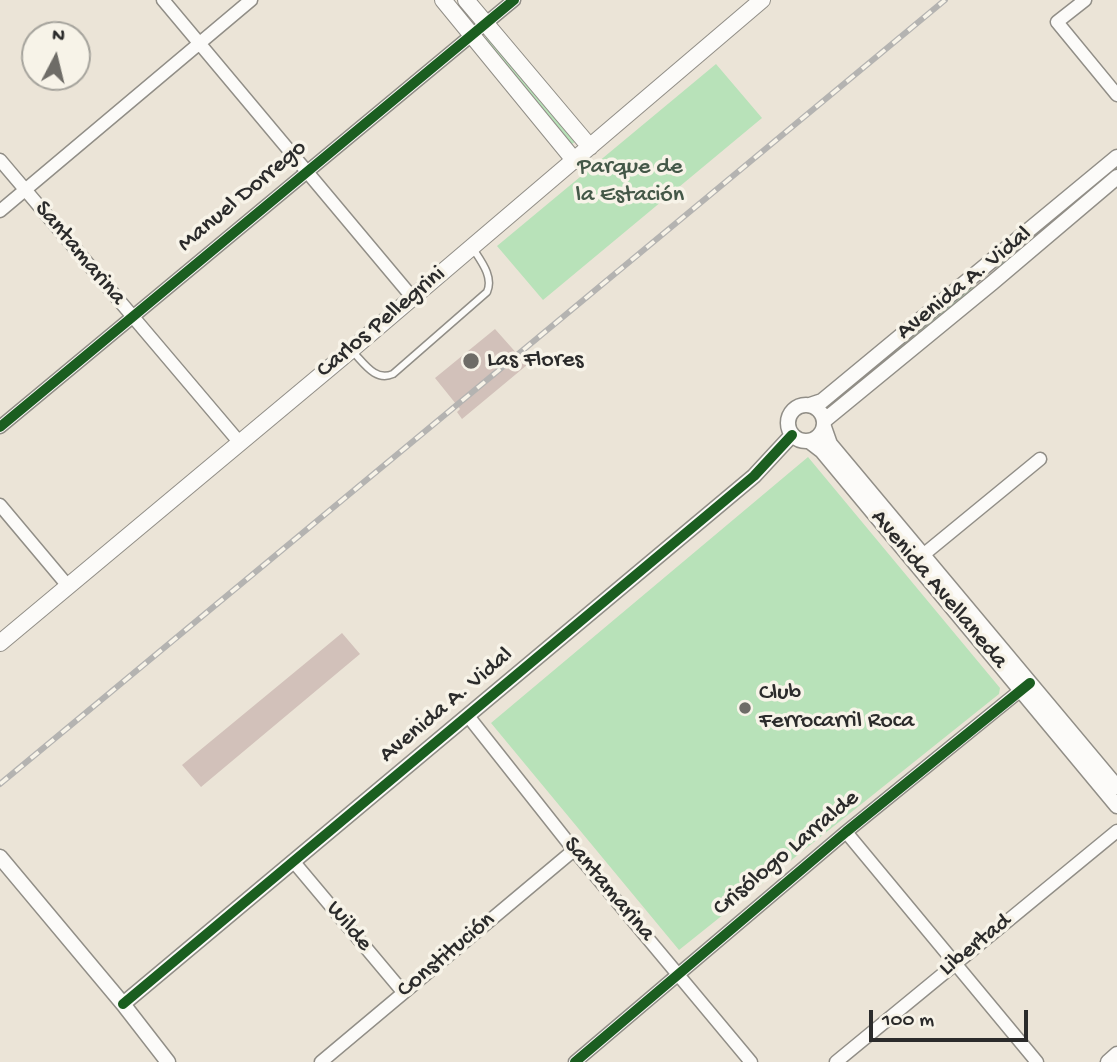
<!DOCTYPE html>
<meta charset="utf-8">
<style>
body{margin:0}
#map{position:relative;width:1117px;height:1062px;overflow:hidden;background:#ebe4d7;font-family:"Gochi Hand",sans-serif}
canvas{display:block}
.north{position:absolute;left:21px;top:21px;width:70px;height:70px;box-sizing:border-box;background:#f7f3e8;border:2px solid #a5a39c;border-radius:50%;rotate:7deg;font-size:19px;font-weight:700;line-height:28px;text-align:center;color:#2b2b2b}
.north::after{content:'';display:block;margin:auto;width:24px;height:32px;background:#6e6c67;clip-path:polygon(50% 0,100% 100%,50% 72%,0 100%)}
.scale{position:absolute;left:869px;top:1010px;width:159px;height:32px;box-sizing:border-box;border:4px solid #2b2b2b;border-top:0;padding-left:9px;font-size:21px;line-height:24px;white-space:nowrap;color:#2b2b2b;-webkit-text-stroke:5px #f7f3e8;paint-order:stroke}
</style>
<div id="map">
<canvas width="1117" height="1062"></canvas>
<div class="north">N</div>
<div class="scale">100 m</div>
</div>
<script>
const context = document.querySelector('canvas').getContext('2d');
context.lineJoin = 'round';
function fillPath(path, color) { context.fillStyle = color; context.fill(path, 'evenodd'); }
function strokePath(path, color, width, dash) { context.strokeStyle = color; context.lineWidth = width; context.lineCap = dash ? 'butt' : 'round'; context.setLineDash(dash || []); context.stroke(path); }
function write(font, color, halo, rows, align = 'center') {
  context.font = font + ' "Gochi Hand",sans-serif'; context.lineWidth = 7; context.setLineDash([]); context.textBaseline = 'middle'; context.strokeStyle = halo; context.fillStyle = color; for (const [text, x, y, turn = 0] of rows) {
    context.save(); context.translate(x, y); context.rotate((+turn || 0) * Math.PI / 180); context.textAlign = isNaN(turn) ? turn : align; if (halo) context.strokeText(text, 0, 0); context.fillText(text, 0, 0); context.restore();
  }
}
fillPath(new Path2D(`
 M489,35l87,106 -4,3 -88,-105z
 M716,64l46,54 -219,182 -46,-54z
 M1117,164v6l-118,98 -3,-4z
 M972,284l3,4 -147,122 -3,-4z
 M808,457l192,231 -1,6 -320,256 -188,-227z`), '#b8e2b9');
fillPath(new Path2D(`
 M495,329l32,36 -65,54 -5,-7 3,-3 -25,-31z
 M342,633l18,21 -159,133 -19,-22z`), '#d2c1ba');
const service = new Path2D(`
 M352,351c12,12 23,31 41,23l94,-82c7,-16 -7,-32 -15,-45`);
const minor = new Path2D(`
 M163,0l249,297
 M1085,0l-28,22 60,73
 M0,160l240,283
 M0,211l251,-211
 M0,427l514,-427
 M0,505l68,81
 M923,555l117,-96
 M468,716l106,134 177,212
 M846,832l191,230
 M293,861l110,131
 M321,1062l253,-212
 M575,1062l271,-230 181,-147
 M836,1062l281,-231`);
const tertiary = new Path2D(`
 M788 423a18 18 0 1 1 36 0a18 18 0 1 1-36 0Z
 M810,405l12,-4 295,-244
 M825,420l167,-137 125,-106
 M824,427l6,17 287,343
 M809,441l13,10 295,355
 M0,857l123,147 45,58
 M123,1004l631,-528 38,-41
 M1108,1062l9,-8`);
const secondary = new Path2D(`
 M443,0l131,160
 M466,0l124,147
 M0,643l351,-293 411,-350`);
strokePath(service, '#918e87', 9);
strokePath(minor, '#918e87', 15);
strokePath(tertiary, '#918e87', 17);
strokePath(secondary, '#918e87', 18);
strokePath(service, '#fcfbf9', 6);
strokePath(minor, '#fcfbf9', 12);
strokePath(tertiary, '#fcfbf9', 14);
strokePath(secondary, '#fcfbf9', 16);
const rail = new Path2D(`
 M0,784l945,-784`);
strokePath(rail, '#b4b3b1', 6);
strokePath(rail, '#f7f3e8', 3.5, [10]);
strokePath(new Path2D(`
 M0,427l514,-427
 M123,1004l631,-528 38,-41
 M575,1062l271,-230 184,-149`), '#1b5e20', 10);
for (const [x, y, r, color] of [
 [471,361,9,"#6e6c67"],
 [745,708,7,"#6e6c67"]
]) { const dot = new Path2D(); dot.arc(x, y, r, 0, 2 * Math.PI); context.fillStyle = color; context.fill(dot); strokePath(dot, '#f7f3e8', 2.5); }
write('24px', '#445848', '#f7f3e8', [
 ["Parque de",630,168],
 ["la Estación",630,196]
]);
write('24px', '#2b2b2b', '#f7f3e8', [
 ["Manuel Dorrego",243,197,-40],
 ["Santamarina",79,254,50],
 ["Avenida A. Vidal",965,284,-39],
 ["Carlos Pellegrini",382,323,-40],
 ["Avenida Avellaneda",938,590,50],
 ["Avenida A. Vidal",447,706,-40],
 ["Crisólogo Larralde",787,854,-40],
 ["Santamarina",608,890,50],
 ["Wilde",348,927,50],
 ["Libertad",976,946,-39],
 ["Constitución",447,956,-40]
]);
write('24px', '#2b2b2b', '#f7f3e8', [
 ["Las Flores",487,361],
 ["Club",759,694],
 ["Ferrocarril Roca",759,722]
], 'left');
</script>
